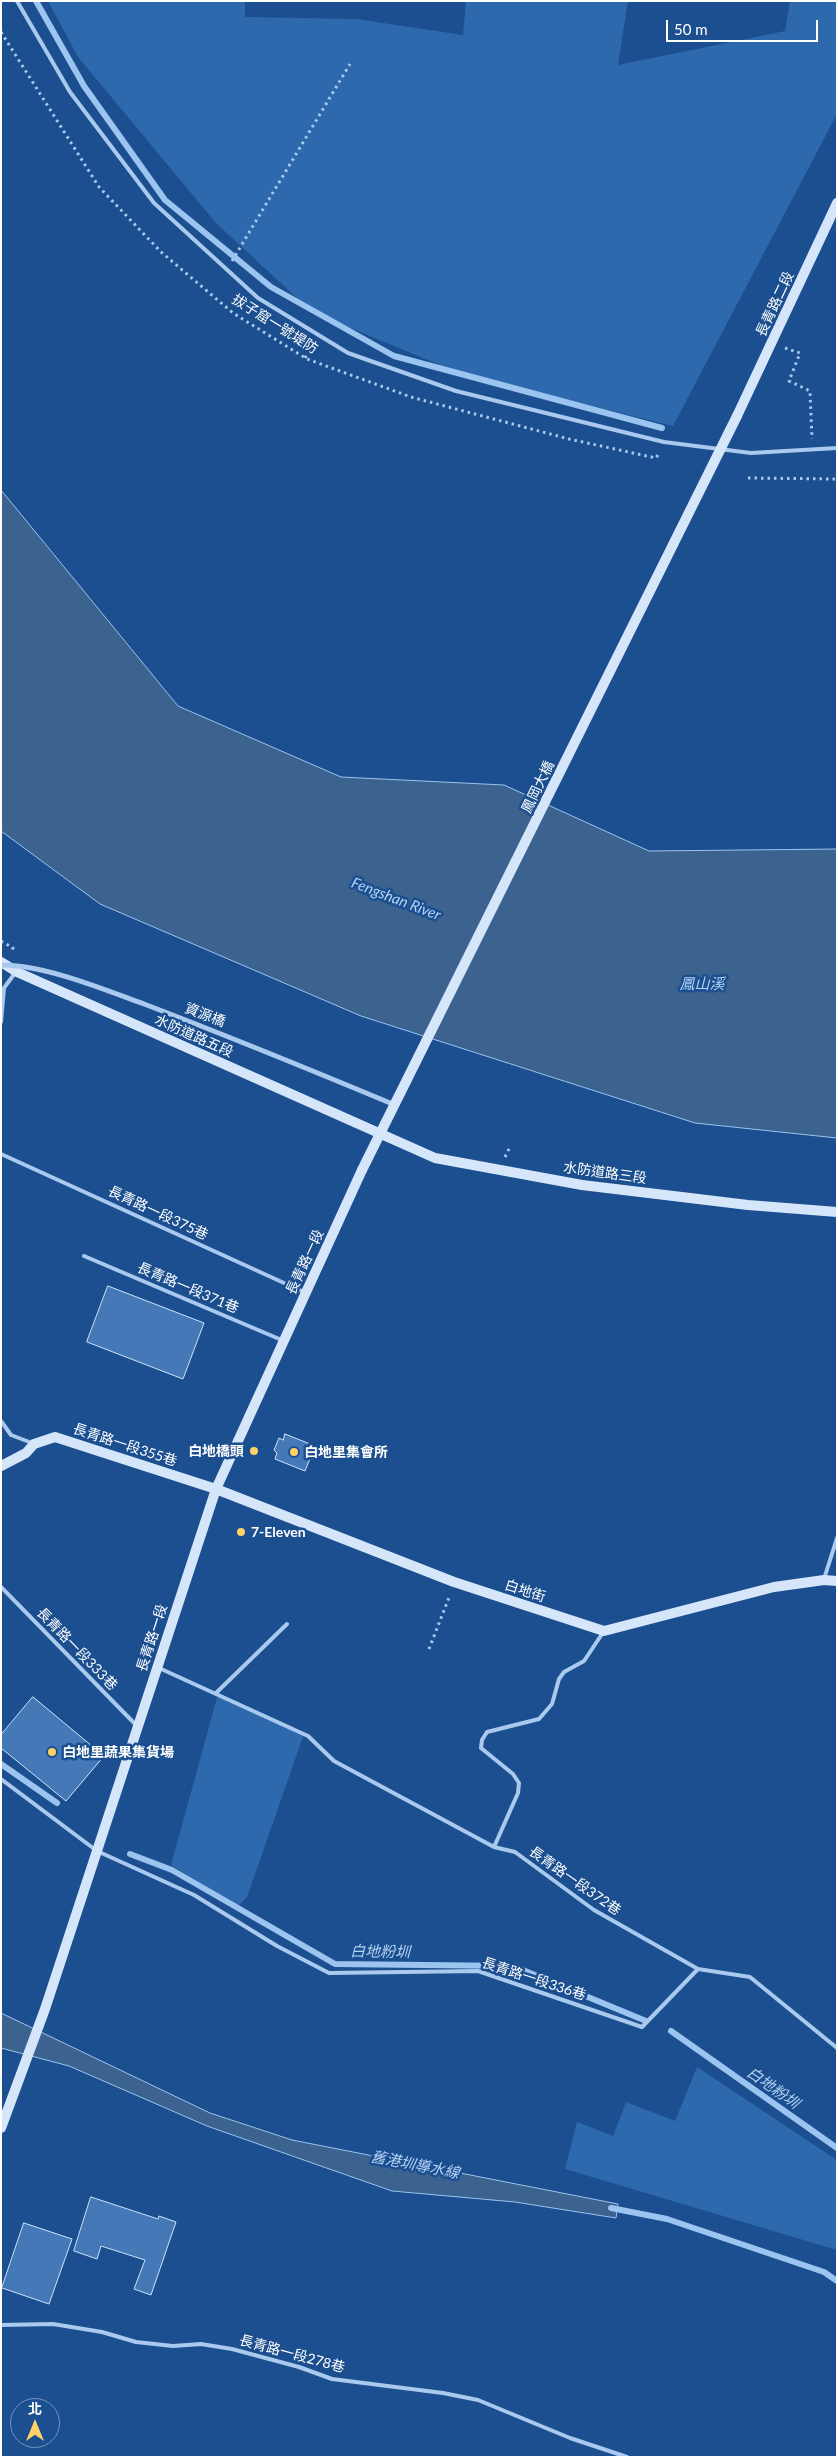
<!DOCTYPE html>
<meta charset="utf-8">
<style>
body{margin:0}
#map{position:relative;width:838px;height:2458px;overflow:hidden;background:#1b4f8f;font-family:Lato,"Noto Sans TC",sans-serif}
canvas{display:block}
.frame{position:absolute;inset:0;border:2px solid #fff;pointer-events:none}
.north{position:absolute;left:10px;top:2398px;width:50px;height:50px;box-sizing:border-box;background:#1b4f8f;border:1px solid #7695bc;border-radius:50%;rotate:0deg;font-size:14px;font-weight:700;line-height:20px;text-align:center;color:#fff}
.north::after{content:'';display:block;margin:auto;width:18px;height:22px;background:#ffd166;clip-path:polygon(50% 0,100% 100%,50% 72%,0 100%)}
.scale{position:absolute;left:666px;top:20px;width:152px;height:22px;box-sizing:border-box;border:2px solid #fff;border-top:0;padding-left:6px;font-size:15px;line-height:18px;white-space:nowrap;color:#fff;-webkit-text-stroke:4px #1b4f8f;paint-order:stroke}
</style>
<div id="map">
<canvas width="838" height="2458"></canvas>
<div class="frame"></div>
<div class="north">北</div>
<div class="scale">50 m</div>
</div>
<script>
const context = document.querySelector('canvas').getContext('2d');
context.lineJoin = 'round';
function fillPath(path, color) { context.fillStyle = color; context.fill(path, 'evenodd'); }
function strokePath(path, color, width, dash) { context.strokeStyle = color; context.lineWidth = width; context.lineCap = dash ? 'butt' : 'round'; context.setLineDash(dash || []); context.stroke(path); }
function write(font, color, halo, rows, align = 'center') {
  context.font = font + ' Lato,"Noto Sans TC",sans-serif'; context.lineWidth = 5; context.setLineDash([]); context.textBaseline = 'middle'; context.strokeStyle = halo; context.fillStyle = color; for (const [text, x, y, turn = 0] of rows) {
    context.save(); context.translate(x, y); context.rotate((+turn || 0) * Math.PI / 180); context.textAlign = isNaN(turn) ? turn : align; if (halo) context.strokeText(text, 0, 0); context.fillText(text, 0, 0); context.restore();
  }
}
fillPath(new Path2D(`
 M48,1h197v16l111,2 107,16 3,-34h162l-10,64 167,-34 5,-30h47v113l-164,312 -214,-53 -147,-61 -96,-89 -138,-166z
 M218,1694l86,40 -57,163 -9,9 -67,-41z
 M697,2067l140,93v90l-272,-81 12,-47 36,14 13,-34 49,19z`), '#2e69ad');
const water = new Path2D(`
 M1,490l177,216 163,71 163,8 145,66 188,-2v289l-142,-15 -334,-107 -261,-112 -99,-73z
 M1,2013l209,100 82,27 326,64 -2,14 -101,-16 -123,-11 -185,-65 -138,-60 -68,-18z`);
fillPath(water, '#3c6290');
strokePath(water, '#9cc4f0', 1);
strokePath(new Path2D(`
 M36,1l48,85 81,114 106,87 123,69 268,72
 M1,1764l56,39
 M130,1854l42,16 163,94 178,2 133,55
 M671,2031l166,117
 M611,2208l56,11 157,53 13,9`), '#9cc4f0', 6);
const building = new Path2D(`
 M108,1286l96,37 -21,56 -96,-37z
 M285,1434l30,12 -10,25 -30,-12 2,-6 -3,-3 5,-12 4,2z
 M33,1697l71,59 -38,45 -65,-53v-13z
 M91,2197l67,22 1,-3 17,6 -25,73 -17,-6 11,-29 -44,-14 -4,13 -23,-8z
 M24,2223l48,16 -23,65 -47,-16z`);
fillPath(building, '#4478b7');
strokePath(building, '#cfe3fa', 1);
strokePath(new Path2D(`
 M1,32l98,155 62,65 72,61 74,46 104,38 158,42 87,19 3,-5
 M232,261l118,-197
 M785,348l15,5 -11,28 21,10 2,48
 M305,358l9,-13
 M748,478l89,1
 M1,941l12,7 -2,3
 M505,1157l5,-10
 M429,1649l21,-54`), '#a9c9ee', 3, [2.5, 4]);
strokePath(new Path2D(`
 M17,1l53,91 84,111 104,95 90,55 108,38 208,51 87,11 86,-5
 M1,1022l3,-34 11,-15
 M1,1154l305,139
 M84,1256l200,85
 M1,1421l10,14 21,8
 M824,1579l13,-41
 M1,1587l135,138
 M159,1668l149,68 26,25 160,86 21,5 79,58 104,59 52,8 87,71
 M216,1693l71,-69
 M1,1779l96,72 97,44 83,51 52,27 149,-2 164,56 56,-58
 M494,1847l24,-54 1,-10 -6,-9 -32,-26 1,-8 5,-8 52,-13 13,-15 7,-25 5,-7 20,-11 20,-30
 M1,2325l52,-1 49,8 34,10 37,4 28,-2 31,5 67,18 33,12 111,14 35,7 92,38 57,19`), '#a9c9ee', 4);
strokePath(new Path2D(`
 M737,416l100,-213
 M1,962l16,10 418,186 147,27 166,20 89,7
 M1,1466l25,-13 8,-9 21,-7 161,52 238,93 150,49 170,-44 50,-7 13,1
 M1,2128l44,-119 171,-520 146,-319`), '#d6e6fa', 10);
strokePath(new Path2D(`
 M1,965c44,0 102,24 143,39 84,32 167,66 251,101`), '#a9c9ee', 5);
strokePath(new Path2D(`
 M362,1170l375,-754`), '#d6e6fa', 10);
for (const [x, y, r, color] of [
 [254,1451,5,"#ffd166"],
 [294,1452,5,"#ffd166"],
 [241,1532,5,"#ffd166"],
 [52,1752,5,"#ffd166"]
]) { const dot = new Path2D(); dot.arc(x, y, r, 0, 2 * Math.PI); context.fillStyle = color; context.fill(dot); strokePath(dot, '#1b4f8f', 2); }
write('14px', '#fff', '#1b4f8f', [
 ["長青路二段",775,304,-65],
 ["拔子窟一號堤防",275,324,32],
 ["鳳岡大橋",538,787,-64],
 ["資源橋",205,1015,21],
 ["水防道路五段",194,1036,24],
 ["水防道路三段",605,1173,8],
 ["長青路一段375巷",158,1213,25],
 ["長青路一段",305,1262,-65],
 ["長青路一段371巷",188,1288,23],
 ["長青路一段355巷",125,1445,18],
 ["白地街",525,1591,18],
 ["長青路一段",152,1638,-72],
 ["長青路一段333巷",77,1649,46],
 ["長青路一段372巷",575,1881,35],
 ["長青路一段336巷",534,1979,18],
 ["長青路一段278巷",292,2354,15]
]);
write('bold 14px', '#fff', '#1b4f8f', [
 ["白地橋頭",244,1451,"right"],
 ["白地里集會所",304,1452],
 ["7-Eleven",251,1532],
 ["白地里蔬果集貨場",62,1752]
], 'left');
write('italic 15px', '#b5d3f5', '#1b4f8f', [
 ["Fengshan River",396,899,21],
 ["鳳山溪",702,984],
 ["白地粉圳",380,1952,1],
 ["白地粉圳",773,2088,35],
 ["舊港圳導水線",415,2165,11]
]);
</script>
